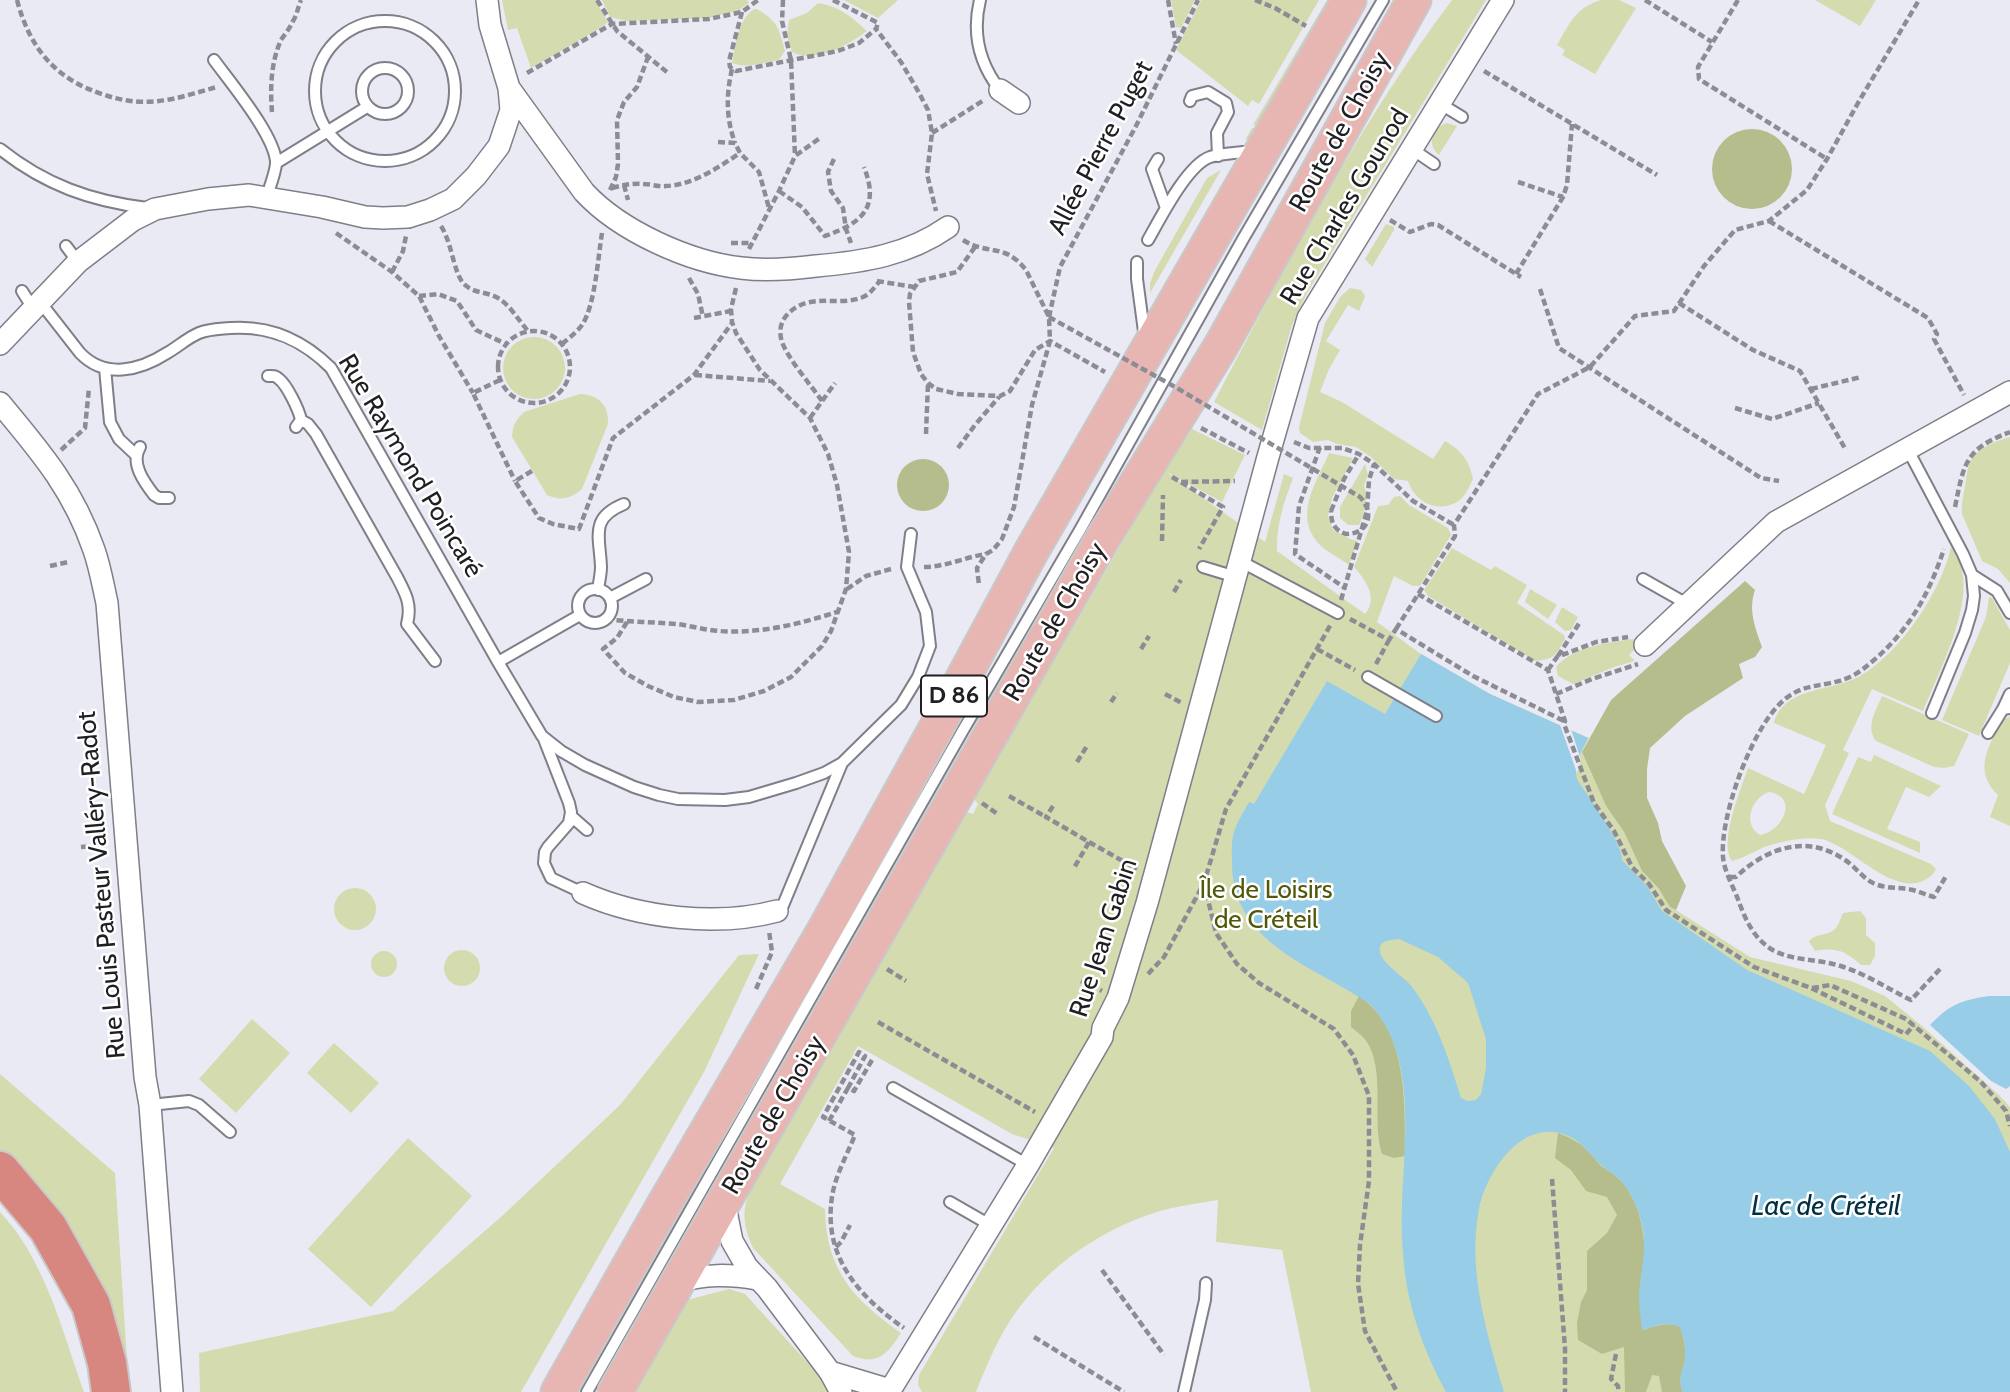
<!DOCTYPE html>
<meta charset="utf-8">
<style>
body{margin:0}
canvas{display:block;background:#e9eaf4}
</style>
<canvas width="2010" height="1392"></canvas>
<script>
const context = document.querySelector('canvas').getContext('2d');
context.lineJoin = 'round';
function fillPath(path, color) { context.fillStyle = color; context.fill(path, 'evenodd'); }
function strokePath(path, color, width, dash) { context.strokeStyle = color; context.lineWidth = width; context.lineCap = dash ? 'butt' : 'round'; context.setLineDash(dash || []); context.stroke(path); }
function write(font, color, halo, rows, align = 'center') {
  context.font = font + ' Cabin,sans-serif'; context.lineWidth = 5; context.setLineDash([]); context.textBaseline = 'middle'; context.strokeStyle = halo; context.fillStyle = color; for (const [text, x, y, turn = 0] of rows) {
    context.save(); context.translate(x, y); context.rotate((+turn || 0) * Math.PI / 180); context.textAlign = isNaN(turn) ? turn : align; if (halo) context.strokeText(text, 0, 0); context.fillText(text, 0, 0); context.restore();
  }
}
fillPath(new Path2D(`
 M502,0h93l13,22 -11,8 -66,38 -14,-40 -9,2z
 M602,0h145l2,3 -10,7 -30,8 -83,3 -16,-4z
 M844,0h54l-20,18z
 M1171,0h24l-14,28 -5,-1z
 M1201,0h118l-60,104 -7,-4 -4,6 -72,-56z
 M1327,0h10l-76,133 -16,7 7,-12 3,1 1,-3 -3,-1z
 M1452,0h34l-179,293 -15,32 -30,105 -48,-28c73,-138 144,-277 238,-402z
 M1601,0h18l17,8 -41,66 -33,-19 3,-5 -8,-5c13,-22 18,-37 44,-45z
 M1815,0h61l-16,26z
 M818,3c21,3 34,14 49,28 -18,14 -53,33 -75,21l-5,-17 2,-15 18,-7z
 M754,9h3c21,12 22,20 28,42l-6,9c-14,2 -33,9 -47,3 4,-19 6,-43 22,-54z
 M1447,123l10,3 -18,29c-13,-11 -7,-27 8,-32z
 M1221,170l-71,123v-9l4,-12 53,-94z
 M1386,224l8,3v3l-22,37 -7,-8z
 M1350,288l11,2 4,6 -6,15 -11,-6 -22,36 14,9 -11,19 -9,23 22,10 91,57 12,-18c17,10 24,19 28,38 -4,8 -8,19 -16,23 -20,12 -43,-1 -49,-21l-14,-2 -23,-22 -15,-10 -19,-3 -9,-4 -15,2 -13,-9 -1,-6 26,-104 15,-26z
 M503 368a31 31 0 1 1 62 0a31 31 0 1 1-62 0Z
 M580,394c19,1 29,11 28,30l-26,65c-12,10 -21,12 -35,6l-35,-58c1,-11 3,-17 12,-25z
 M1192,429l53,26 -23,47 -57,-31 100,71 19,-68 9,4c-9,24 -17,47 -16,73l88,63c14,-16 0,-35 -11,-47l24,-61 10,-1 6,-8 6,-1 9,9 39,23 3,7 -31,51h-7l-19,-10 -17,46 44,32 69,40 99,44 -7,14 24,54 18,26 18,39 17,18 12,18 79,50 101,24 34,15 37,30 77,69 11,12v285h-699l-29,-142 -66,-8 2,-42c-24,4 -50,7 -73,16 -60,22 -115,65 -145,122 -9,17 -17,36 -24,54h-54l-4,-7 1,-10 135,-227 -42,-14 -154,-88 -78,138 45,25c1,61 28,90 76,124 -13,20 -23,33 -48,23l-100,-108c-11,-25 -12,-41 1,-65l212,-371 7,2 5,-10 -4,-5 190,-329z
 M2010,437v146l-12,-14 -16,-8 -20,-47c-1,-9 1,-18 3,-27 1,-7 2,-16 4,-23 6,-15 26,-23 41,-27z
 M1329,453l24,5 -21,40 -4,18 5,14 17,9 8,2 -9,24c-9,-7 -23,-13 -31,-22 -25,-29 -1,-61 11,-90z
 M1365,464l3,11 -4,10c5,12 1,28 -5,40h-11l-8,-7v-11z
 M1951,547c4,7 10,16 11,24 9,40 -24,103 -39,140l-51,-22 -29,61 6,3 -24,52 5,16 101,43 5,5c-3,6 -6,8 -11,11 -33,17 -74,-35 -104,-41 -16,-3 -44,3 -59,9 -10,5 -19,10 -30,13 -14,-18 9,-72 16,-93l56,26 22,-49 -52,-22c10,-37 58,-31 86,-47 40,-23 81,-84 91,-129zM1769,792c31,5 13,40 -9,43 -18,-11 -9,-37 9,-43z
 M1452,548l39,22 4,-4 32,19 -10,18 47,32 1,4c-9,16 -10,20 -30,22l-107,-65 -4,-6z
 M1530,589l27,16 -9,14 -23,-17z
 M1989,597l3,1 18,32v33l-31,73 -37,-16 44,-103z
 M1562,607l16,10 -7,13 -6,1 -10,-9z
 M1633,639l6,6 -10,10 6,6 -21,6 -41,17 -15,-8 -2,-9c18,-21 51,-24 77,-28z
 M1882,696l87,38 -15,32 -10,2 -10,-1 -58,-26c-11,-15 0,-30 6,-45z
 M2010,717v109l-20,-9 8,-22c-26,-24 -9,-52 6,-76z
 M1874,755l67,31 -12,11 -23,-10 -19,42 33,13v11l-88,-39 26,-57 13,5z
 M334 909a21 21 0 1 1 42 0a21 21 0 1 1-42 0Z
 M1860,911l6,7v17l9,8v13l-5,9h-9c-16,-14 -24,-18 -46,-14l-6,-10c7,-8 19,-5 26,-12 4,-4 6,-12 8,-16z
 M444 968a18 18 0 1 1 36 0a18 18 0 1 1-36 0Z
 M371 964a13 13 0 1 1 26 0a13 13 0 1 1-26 0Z
 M759,954l-55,118 -183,320h-321l-1,-39 194,-42 109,-95 118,-111 119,-150z
 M252,1019l38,34 -54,60 -37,-34z
 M334,1043l45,40 -28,30 -44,-40z
 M0,1074l115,99 14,219 -129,-238z
 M408,1138l64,58 -101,111 -63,-58z
 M0,1212c46,49 62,119 84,180h-84z
 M729,1289l16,5 73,80 13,18h-196l52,-92z`), '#d4dcaf');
fillPath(new Path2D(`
 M1712 169a40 40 0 1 1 80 0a40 40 0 1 1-80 0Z
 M897 485a26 26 0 1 1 52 0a26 26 0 1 1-52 0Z
 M1745,581l10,9c-7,20 0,37 7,57l-7,10 -16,7 4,14 -58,38 -35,32 -3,21v29l11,25 4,18 24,45 -10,24 -6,-3 -11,-18 -17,-18 -18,-39 -18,-26 -24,-54 29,-52z
 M1359,996c49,33 46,107 46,160l-11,2 -12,-4c-11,-33 5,-89 -18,-116 -4,-4 -9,-8 -13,-11v-16z
 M1558,1133c13,5 23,10 32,20 4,4 7,9 11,13 5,4 12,7 17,12 37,36 26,105 25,152 12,-4 24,-8 37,-4 3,10 6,20 5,31 -1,14 -8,20 -2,35h-21l-3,-16 -7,-1 -6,17h-21l-1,-45 -22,7 -24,-14 -1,-17 4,-21 6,-12v-39l20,-18 10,-18 -10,-18 -21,-6 -15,-21 -16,-12z`), '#b5bd8d');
fillPath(new Path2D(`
 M1421,654l69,40 98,44c-6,13 -15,26 -11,41 11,18 46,64 45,81l25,26 15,25 85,59 183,81 39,35 26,33 15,33v240h-327c-6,-15 1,-21 2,-35 1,-11 -2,-21 -5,-30 -13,-6 -25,-1 -38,3 -1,-10 -3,-21 -3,-32 1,-30 11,-52 0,-84 -4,-12 -11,-27 -21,-36 -5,-5 -12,-8 -17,-13 -9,-8 -15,-19 -27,-26 -47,-28 -87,30 -95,70 -12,62 8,124 25,183h-58c-21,-38 -38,-84 -42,-127 -2,-20 -3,-40 -2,-59 2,-66 16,-149 -32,-202 -56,-38 -138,-60 -138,-141 0,-9 -1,-18 1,-27 2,-11 10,-23 16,-34l5,2 73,-123 58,33zM1399,939l39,18 30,26 18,56v29l-5,26 -5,6 -8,1 -7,-3c-12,-39 -24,-77 -48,-110 -8,-11 -31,-24 -33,-36 -2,-12 10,-12 19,-13z
 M1989,996h21v90l-4,3 -15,-8 -61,-56c19,-20 31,-25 59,-29z`), '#98cde7');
fillPath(new Path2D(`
 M1559,722l11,4 11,34 -4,13z`), '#e9eaf4');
const lane = new Path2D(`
 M980,0c-8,33 -1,63 20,90
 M315 91a70 70 0 1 1 140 0a70 70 0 1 1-140 0Z
 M214,60c16,22 63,78 62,104 -1,10 -6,22 -9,32
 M362 91a23 23 0 1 1 46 0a23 23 0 1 1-46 0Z
 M1190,101l2,-5 16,-4 18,11 2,9 -11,21 1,23
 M1439,103l23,14
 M0,149c45,36 91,52 147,59
 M1412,149l22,15
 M1158,159l-6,10 14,39
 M276,163l91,-56
 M1148,240c12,-21 39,-75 62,-83 13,-4 29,-4 43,-6
 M66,246l12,16
 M1137,262v17l8,60
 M22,291l12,19
 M41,303l39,50c25,26 59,18 87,0 11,-6 20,-15 32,-20 10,-4 21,-4 31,-5 41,-3 73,12 101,40l167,294 44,74 19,15 24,14 49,22 25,8 19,4 47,1 24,-3 47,-14 28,-10 18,-10 59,-58 17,-28 12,-31 -4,-34 -19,-45 4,-33
 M105,368l5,54 9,17 17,16
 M268,376c5,0 7,-1 11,3 8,6 20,31 22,41l-5,7
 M301,420l7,4 8,10 81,143c9,17 15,28 10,47l28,37
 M140,447c-10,16 4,35 14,48l5,3h10
 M1908,450l55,104 9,21 2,21 -2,14 -7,23 -33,80
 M1240,561l98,52
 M1203,567l33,10
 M1972,575l25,16 13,22
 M1643,579l46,26
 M578 606a17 17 0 1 1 34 0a17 17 0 1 1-34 0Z
 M598,590c1,-8 3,-16 3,-23 -1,-30 -12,-49 23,-63
 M610,598l36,-19
 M498,662l82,-47
 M1368,677l68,39
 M2003,709l7,-15
 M1988,733l15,-24 7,-1
 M544,739l25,64 2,9 -2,11 -21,24 -3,5 -1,11 7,15 32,15
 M571,816l16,14
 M777,911l4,-1 61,-147
 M893,1088l135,77
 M150,1105l39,-4 10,4 31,27
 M950,1202l40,23
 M587,1392l375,-660 118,-202 163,-291 140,-239
 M1184,1392l21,-92 1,-17`);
const street = new Path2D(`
 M487,0l3,25 19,63 75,104c36,39 105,70 157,76 24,3 51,1 75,-2 47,-4 92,-11 132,-39
 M1000,90l19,13
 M0,344l78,-82 55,-42 22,-11 53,-10 41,-4 73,12 43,10 18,1 25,-1 22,-7 23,-11 23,-23 23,-30 12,-36 -2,-22
 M0,403c40,48 73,86 94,147 6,17 9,35 13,53l38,474 5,28 22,287
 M1645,645l131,-123 234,-130
 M583,893c56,25 134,34 194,18
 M724,1201l8,40 15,26 20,21 63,84 11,20
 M677,1282c28,-8 52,-8 80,-3
 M830,1372l60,18
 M889,1392l139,-227 74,-128 1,-9 15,-30 29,-95 121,-446 40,-139 195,-318`);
const primary = new Path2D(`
 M558,1392l104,-184 163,-279 121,-219 85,-158 318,-552
 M615,1392l488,-854 118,-192 193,-346`);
const highway = new Path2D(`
 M0,1171l48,57 43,77 16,58 4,29`);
strokePath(lane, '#7e7f88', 14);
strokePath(street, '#7e7f88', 24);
strokePath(primary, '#c9c9ca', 37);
strokePath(highway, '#c9c9ca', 42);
strokePath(new Path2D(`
 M17,0c13,49 39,80 88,95 17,6 35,8 54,6 19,-2 39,-9 58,-14
 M597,0l20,31 51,42
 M783,0l-1,21 9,39 4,96
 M833,0l45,23 -2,6 25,33 17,29 10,19 4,23 -5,41 9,37
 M1168,0l8,44
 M1255,0l20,8 31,18
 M1645,0l67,42
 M1738,0l-40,67 1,12 128,80
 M742,12l-13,49 1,6 6,4 102,-20 21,-8 17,-14
 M732,69c-6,26 -6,49 3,74
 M1484,71l173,104
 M527,73l85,-49 97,-5 33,-7 16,-12
 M272,112c-2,-24 -1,-50 9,-72 4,-6 9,-12 12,-19 4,-6 5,-14 8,-21
 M932,133l52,-33
 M718,142l17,1 5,10 19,19 10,36
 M834,159l-6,13 3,19 12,17 3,21 5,14
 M1518,182l45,15
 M624,185l4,15
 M612,188c11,-3 21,-5 32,-4 7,0 14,3 22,2 27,-1 53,-19 74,-33
 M610,190l6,-13 2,-13 -1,-44 7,-18 13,-15 11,-30
 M779,191l23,16 23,29c37,-13 55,-28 39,-69
 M1390,220l20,12 21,-8 7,1 83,52
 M1769,221l159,97 9,16 -3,5 30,56
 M441,226c11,17 12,44 22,57 10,11 23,8 35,15 12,7 21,23 30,33
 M336,233l56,39 27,24 20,40 34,57
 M963,240c25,16 41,2 63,30l23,47 1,24 -18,64 -18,102 -12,32 -9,11 -7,4 -9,14 2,17
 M731,243h20
 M975,247l-18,25 -38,9 -9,13 -1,8 4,50 8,22 7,9 8,6 22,5 42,2 10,-5 25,-41 15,-9 55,31
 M749,249l30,-58 16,-35 25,-18
 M392,272l11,-21 3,-15
 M1516,274l47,-77 4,-12 5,-61
 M689,278l9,16 5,23
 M877,281l37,6
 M1540,289l19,59 202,130 18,3
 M419,296l19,-2 19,7 19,29 30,14
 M1679,303l74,47 47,21 46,79
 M1049,317l11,-50 76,-141 62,-126
 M694,318l37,-7
 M498 367a36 36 0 1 1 72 0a36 36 0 1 1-72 0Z
 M562,344c7,-6 15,-12 20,-19 13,-19 16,-68 20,-92
 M695,375l75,6
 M500,380l-27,13 42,88
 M1811,389l50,-12
 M822,401c-11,-16 -34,-42 -40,-59 -3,-9 -2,-19 4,-26 23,-26 50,-8 77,-19 7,-3 11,-9 16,-15
 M1735,408l37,11 47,-16
 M810,418l25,-35
 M1201,428l48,25
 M926,434l2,-51
 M1294,442l15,6h33l17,6 15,10 39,37 41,24
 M1320,447l-21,59 -4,48 50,34
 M958,448l17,-23 24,-28
 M61,450l24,-22 4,-40
 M532,471l-17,10 24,37 14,6 26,5 34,-91 81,-63 38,-52
 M1172,477l51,30 -24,42
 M1181,482l54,-1
 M1955,507c9,-44 10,-58 55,-75
 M1331,511l13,-32 15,-25
 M1162,541l1,-46
 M50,566l18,-4
 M924,567c21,0 42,-10 62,-13
 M847,589l19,-13 25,-7
 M1174,592l7,-12
 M1418,594l130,76 17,51 -1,3 30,79 20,28 18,36 17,17 17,26 88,57 57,21 95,46 8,-9
 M1341,600l26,-89 2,-31 5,-16
 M606,619c24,3 47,3 71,5 14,2 28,6 42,7 40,3 81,-7 118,-19
 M1350,619l39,21 7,-11 77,47 91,45
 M627,622l-10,16 -14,11 22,24 23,13 26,11 24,5 36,-2 30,-9 27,-14 31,-31 9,-15 15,-42 3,-37 -12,-67 -9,-31 -18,-36 -50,-48 -24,-37 -4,-11 -1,-13 5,-21
 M1396,629l59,-93 -1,-11 84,-131 52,-27 45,-51 39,-5 30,-45 31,-36 34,-9 38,-31 20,-31 31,-56 61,-103
 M1141,649l8,-13
 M1317,649l38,21
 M1558,656l22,-34
 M1376,664l13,-24
 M1548,670l9,-13 39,-15 32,-5
 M1165,694l17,9
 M1556,694l36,-15 46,-15
 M1111,702l6,-9
 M1077,762l10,-16
 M1009,796l37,21
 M982,803l17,12
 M1053,806l-7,11 43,25 -15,26
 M1089,842l48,27
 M81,847l23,-2
 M1730,877h6c31,-30 72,-43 109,-17 11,7 18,19 30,24 13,5 25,3 38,6 7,2 14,5 21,7l12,-21
 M1204,883l12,50 21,31 22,19 75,46 19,26 16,41v85l-9,64 -2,39 7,47 32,61
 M887,969l19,12
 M1940,969l-29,31c-25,-12 -51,-30 -78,-36 -20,-5 -44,-4 -62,-15 -17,-11 -25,-28 -32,-47 -5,-14 -15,-31 -16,-45 -3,-40 26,-119 53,-149 25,-29 47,-18 76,-32 8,-4 15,-10 22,-16 36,-31 55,-66 70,-111
 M1148,974l16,-17 40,-74 22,-74 105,-185
 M1081,981l21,10
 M1812,988l18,-3 76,34 75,63 25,29 4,15
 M756,989l16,-37 -3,-21
 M878,1022l157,90
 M872,1060l-18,31 -6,-3 17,-32 -6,-4 -36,65 32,18c-8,20 -20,41 -23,62 -9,59 26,99 72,131
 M829,1121l19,-33
 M1552,1179l13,169v44
 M836,1247l5,-5 9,-17
 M1102,1270l62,85
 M1034,1337l90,55
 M1616,1354l-5,25 7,7 1,6`), '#8c8d94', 4.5, [7, 3.5]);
strokePath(lane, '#fff', 10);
strokePath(street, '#fff', 21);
strokePath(primary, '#e7b6b3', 33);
strokePath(highway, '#d78680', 38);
strokePath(new Path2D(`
 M1049,317l128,71 183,109c15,16 9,37 -14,37 -12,-4 -15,-11 -15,-23`), '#8c8d94', 4.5, [7, 3.5]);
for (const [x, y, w] of [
 [954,696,66]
]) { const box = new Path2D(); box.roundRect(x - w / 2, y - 20.5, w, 41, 5); context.fillStyle = '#fff'; context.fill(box); strokePath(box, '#1e1f22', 2); }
write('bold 24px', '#1e1f22', null, [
 ["D 86",954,696]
]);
write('26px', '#1e1f22', '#fff', [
 ["Route de Choisy",1340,132,-61],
 ["Allée Pierre Puget",1101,148,-62],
 ["Rue Charles Gounod",1345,207,-59],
 ["Rue Raymond Poincaré",410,466,59],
 ["Route de Choisy",1055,622,-60],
 ["Rue Louis Pasteur Valléry-Radot",102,885,-95],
 ["Rue Jean Gabin",1104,938,-72],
 ["Route de Choisy",774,1115,-60]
]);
write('26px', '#515809', '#fff', [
 ["Île de Loisirs",1266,890],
 ["de Créteil",1266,920]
]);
write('italic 28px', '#003042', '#fff', [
 ["Lac de Créteil",1826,1207]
]);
</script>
